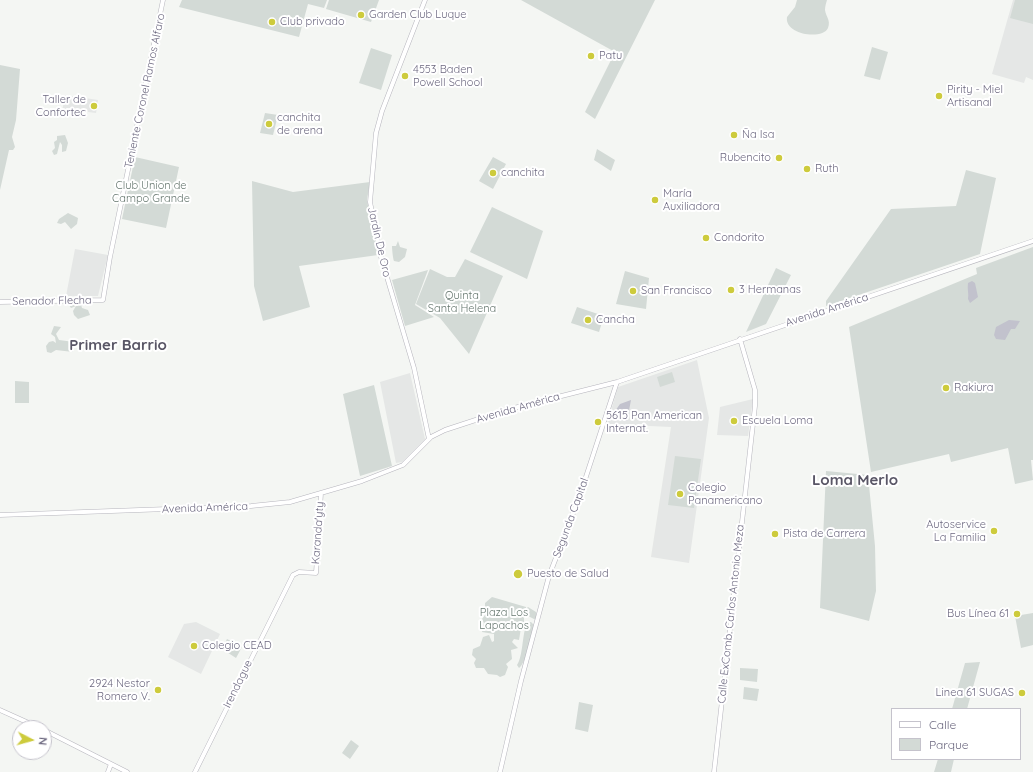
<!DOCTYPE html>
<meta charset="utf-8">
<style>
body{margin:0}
#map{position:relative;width:1033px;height:772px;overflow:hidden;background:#f4f6f3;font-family:Quicksand,sans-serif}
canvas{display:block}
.legend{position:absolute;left:891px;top:708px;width:130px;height:52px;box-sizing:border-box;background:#fff;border:1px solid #c5c3cc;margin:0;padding:5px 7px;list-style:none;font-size:12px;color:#6d6980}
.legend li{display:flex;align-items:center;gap:8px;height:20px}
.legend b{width:20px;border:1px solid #c5c3cc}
.north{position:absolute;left:12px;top:720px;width:40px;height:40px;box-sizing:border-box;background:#fff;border:1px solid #c5c3cc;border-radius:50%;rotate:96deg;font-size:11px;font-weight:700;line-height:16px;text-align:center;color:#6d6980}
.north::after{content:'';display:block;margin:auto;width:14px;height:18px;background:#cdcb3c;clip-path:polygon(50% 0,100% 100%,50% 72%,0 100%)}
</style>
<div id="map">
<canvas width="1033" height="772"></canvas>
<ul class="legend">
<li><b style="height:5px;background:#fff"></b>Calle</li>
<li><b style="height:11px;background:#d3dad6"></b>Parque</li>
</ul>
<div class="north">N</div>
</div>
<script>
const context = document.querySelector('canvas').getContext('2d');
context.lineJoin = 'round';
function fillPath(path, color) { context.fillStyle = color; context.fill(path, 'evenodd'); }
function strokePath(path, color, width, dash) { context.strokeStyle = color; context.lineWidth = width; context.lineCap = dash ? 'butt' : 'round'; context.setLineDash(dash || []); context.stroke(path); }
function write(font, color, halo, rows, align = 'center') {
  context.font = font + ' Quicksand,sans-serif'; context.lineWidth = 4; context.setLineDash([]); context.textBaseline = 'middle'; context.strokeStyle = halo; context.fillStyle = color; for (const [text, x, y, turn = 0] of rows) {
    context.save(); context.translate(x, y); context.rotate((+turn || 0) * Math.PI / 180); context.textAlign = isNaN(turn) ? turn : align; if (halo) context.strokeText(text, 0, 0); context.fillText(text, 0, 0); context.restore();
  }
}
fillPath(new Path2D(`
 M1013,0h20v80l-7,-3 -2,6 -32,-9z
 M65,95l33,5 -2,13 -16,-2 -1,4 -17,-3z
 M75,249l33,6 -10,41h-32z
 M697,360l12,58 -20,145 -38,-6 20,-130 -64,-3 11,-37z
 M410,373l15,66 -23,23 -6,1 -16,-81z
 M753,399l-5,37 -31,-1 3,-28z
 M196,622l24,12 -19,40 -33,-17 16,-33z`), '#e5e7e6');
fillPath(new Path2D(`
 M182,0h145l-3,8 -16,-4 -9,33 -120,-30z
 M329,0h50l-8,22 -45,-13z
 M521,0h134l-60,119 -10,-7 30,-60z
 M797,0h30c-1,3 -2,7 -2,10 1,7 6,10 3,18 -5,12 -44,7 -41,-11l8,-10z
 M1015,0h18v24l-23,-6z
 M872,47l16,5 -8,28 -16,-4z
 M371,48l21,7 -11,35 -22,-7z
 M0,65l20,4 -4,51 -4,17 3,10 -2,3h-4l-9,40z
 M265,113l13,2 -5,20 -13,-2z
 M65,135l3,8 -2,8 -4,1v-7l-2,-3 -3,12 -3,1 -2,-4 3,-3 -1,-6 3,-2v-4z
 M597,149l18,11 -4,11 -17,-11z
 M135,157l44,10 -13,61 -44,-9z
 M493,157l13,7 -13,25 -14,-8z
 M966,170l30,8 -16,76 -154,52v-5l65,-92 65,-3z
 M252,181l41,11 77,-10 -3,18 11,55 -79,11 11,41 -47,14 -9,-35z
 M492,207l51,24 -16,48 -57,-27z
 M68,213l10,5 -1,6 -6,5 -6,-7 -4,2 -4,-1 2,-4z
 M398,241l2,6 7,2 -2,8 -6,5 -5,-1c-1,-2 -2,-12 -2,-15h4z
 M1033,247v213h-2l2,20 -18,4 -7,-36 -57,14 -2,-8 -78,18 -22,-145 128,-53 -1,-6z
 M465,259l38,17 -34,78 -29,-36 -24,-14 14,-35 17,8h8z
 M776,268l15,7 -25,49 -20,8z
 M428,270l-13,35 19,12 -29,9 -13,-46z
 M625,271l24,7 -3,31 -30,-5z
 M80,301l2,7 6,2 2,5 -12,4 -4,-4 -1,-4 3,-5 -5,2 -2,-3z
 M577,307l27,9 -5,16 -28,-9z
 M54,326l7,1 -5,7 3,6 15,2 -1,10 -17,-2 -5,3 -4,-1 -1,-6 3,-4 4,-1 3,2 -1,-6 -4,-3z
 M672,372l3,10 -15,5 -3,-10z
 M15,381l14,1v21h-14z
 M374,385l18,81 -32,10 -17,-82z
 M675,456l26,3 -7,49 -26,-3z
 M826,471l42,4 7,71 1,45 -7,30 -49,-13z
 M492,597l34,10v2l2,-2 8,5v8l-8,-4 -4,1v9l-3,2 -2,12 -5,-1 -2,3 6,6 -7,2 1,9 -6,5 2,3 -3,8 -5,2 -3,-2 -9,-1 -4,-6h-8l-2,-5 2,-4 -4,-4 1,-6 7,-3 3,-9 6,-2 3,7 2,-1v-7l-12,-2 2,-9 -2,-4 3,-4 1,-4 -1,-2v-6z
 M1033,613v32l-12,3 -6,-32z
 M531,622l3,3c-2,9 -8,39 -15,43l-2,-3c6,-8 5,-31 10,-42z
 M227,639l15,8 -6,11 -14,-9z
 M980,662l-13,47h-15l13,-46z
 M740,668l18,1 -1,13 -17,-2z
 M744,687l15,2 -2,12 -14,-2z
 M579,702l14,3 -5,27 -13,-3z
 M351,740l8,6 -9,13 -8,-6z
 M938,759h16l-3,13h-17z`), '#d3dad6');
fillPath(new Path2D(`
 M972,281l3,2 3,14 -8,6 -2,-4c1,-5 -1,-10 0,-16z
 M1009,320l11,1 -5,8h-4l-6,11 -9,-1 -2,-4 2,-8z
 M631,400l-4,21 -15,-2 -1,-2 9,-13z`), '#c2c2cd');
const secondary = new Path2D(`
 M425,0l-43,111 -6,22 -6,69 11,55 33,111 15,71
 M0,302l103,-2 7,-43 53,-257
 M0,515l251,-9 39,-4 72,-21 41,-16 28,-28 14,-7 61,-20 111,-28 416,-141
 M0,710l40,18
 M44,730l83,42
 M108,772l3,-8
 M195,772l98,-197 6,-3 17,1 5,-80
 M500,772l21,-91 28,-105 31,-81 37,-113
 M714,772l41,-366v-16l-15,-51`);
strokePath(secondary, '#b6b5bd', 5);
strokePath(secondary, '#fff', 4);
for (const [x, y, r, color] of [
 [361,15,4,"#cdcb3c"],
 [272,22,4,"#cdcb3c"],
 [591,56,4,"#cdcb3c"],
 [405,76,4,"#cdcb3c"],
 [939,96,4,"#cdcb3c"],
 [94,106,4,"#cdcb3c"],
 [269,124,4,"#cdcb3c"],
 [734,135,4,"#cdcb3c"],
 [779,158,4,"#cdcb3c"],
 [807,169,4,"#cdcb3c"],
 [493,173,4,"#cdcb3c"],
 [655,200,4,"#cdcb3c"],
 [706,238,4,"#cdcb3c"],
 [731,290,4,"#cdcb3c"],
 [633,291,4,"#cdcb3c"],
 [588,320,4,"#cdcb3c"],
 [946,388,4,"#cdcb3c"],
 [734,421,4,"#cdcb3c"],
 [598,422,4,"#cdcb3c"],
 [680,494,4,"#cdcb3c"],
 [994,531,4,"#cdcb3c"],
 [775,534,4,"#cdcb3c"],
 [518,574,5,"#cdcb3c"],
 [1017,614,4,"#cdcb3c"],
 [194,646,4,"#cdcb3c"],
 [158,690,4,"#cdcb3c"],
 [1022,693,4,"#cdcb3c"]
]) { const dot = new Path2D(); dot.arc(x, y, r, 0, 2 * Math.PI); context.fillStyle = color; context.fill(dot); strokePath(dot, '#fff', 1.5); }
write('11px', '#6d6980', '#fff', [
 ["Garden Club Luque",369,15],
 ["Club privado",280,22],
 ["Patu",599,56],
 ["4553 Baden",413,70],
 ["Powell School",413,83],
 ["Pirity - Miel",947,90],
 ["Artisanal",947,103],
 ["Taller de",86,100,"right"],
 ["Confortec",86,113,"right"],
 ["canchita",277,118],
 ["de arena",277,131],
 ["Ña Isa",742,135],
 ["Rubencito",771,158,"right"],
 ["Ruth",815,169],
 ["canchita",501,173],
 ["María",663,194],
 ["Auxiliadora",663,207],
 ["Condorito",714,238],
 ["3 Hermanas",739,290],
 ["San Francisco",641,291],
 ["Cancha",596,320],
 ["Rakiura",954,388],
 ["5615 Pan American",606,416],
 ["Internat.",606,429],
 ["Escuela Loma",742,421],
 ["Colegio",688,488],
 ["Panamericano",688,501],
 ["Autoservice",986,525,"right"],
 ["La Familia",986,538,"right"],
 ["Pista de Carrera",783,534],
 ["Puesto de Salud",527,574],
 ["Bus Línea 61",1009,614,"right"],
 ["Colegio CEAD",202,646],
 ["2924 Nestor",150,684,"right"],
 ["Romero V.",150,697,"right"],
 ["Linea 61 SUGAS",1014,693,"right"]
], 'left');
write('11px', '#6d6980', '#fff', [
 ["Teniente Coronel Ramos Alfaro",145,91,-78],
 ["Jardin De Oro",379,242,77],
 ["Senador Flecha",52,301,-1],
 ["Avenida América",827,310,-18],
 ["Avenida América",518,408,-16],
 ["Avenida América",205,508,-2],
 ["Segunda Capital",571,518,-70],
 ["Karanda'yty",318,533,-86],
 ["Calle ExComb. Carlos Antonio Meza",731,614,-84],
 ["Irendague",238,684,-64]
]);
write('11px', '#677870', '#fff', [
 ["Club Union de",151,186],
 ["Campo Grande",151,199],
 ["Quinta",462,296],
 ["Santa Helena",462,309],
 ["Plaza Los",504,613],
 ["Lapachos",504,626]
]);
write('bold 15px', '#595666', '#fff', [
 ["Primer Barrio",118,345],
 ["Loma Merlo",855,480]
]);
</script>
